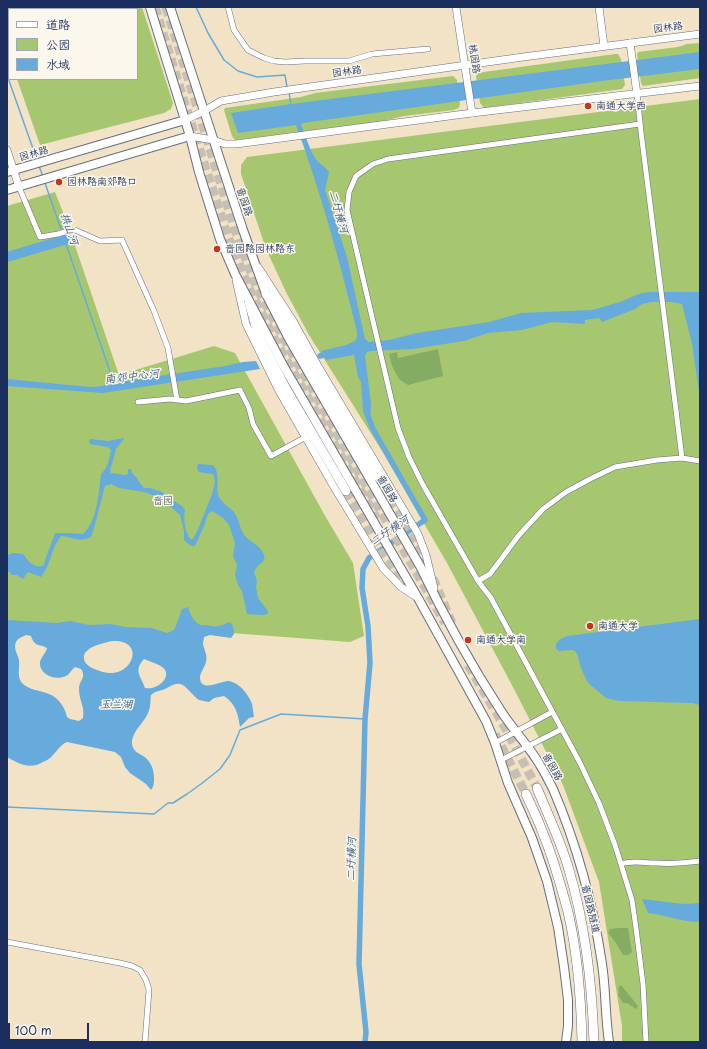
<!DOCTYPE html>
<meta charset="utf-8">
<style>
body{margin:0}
#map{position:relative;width:707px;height:1049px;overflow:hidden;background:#f2e3c6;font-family:"Playpen Sans","LXGW WenKai TC",sans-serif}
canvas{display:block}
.frame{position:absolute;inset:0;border:8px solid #1b2f5e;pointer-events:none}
.legend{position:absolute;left:8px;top:8px;width:130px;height:72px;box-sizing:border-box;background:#fbf7ec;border:1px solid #a1a7b3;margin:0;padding:5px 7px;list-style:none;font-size:12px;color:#1b2f5e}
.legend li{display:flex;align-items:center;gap:8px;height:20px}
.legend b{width:20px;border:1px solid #a1a7b3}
.scale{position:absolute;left:8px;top:1023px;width:81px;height:18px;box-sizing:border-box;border:2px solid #1b2f5e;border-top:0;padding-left:5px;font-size:12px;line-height:14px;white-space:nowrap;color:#1b2f5e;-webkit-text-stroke:3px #fbf7ec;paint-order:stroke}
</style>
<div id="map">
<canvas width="707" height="1049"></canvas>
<div class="frame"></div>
<ul class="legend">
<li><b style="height:5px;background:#fff"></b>道路</li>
<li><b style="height:11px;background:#a6c770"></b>公园</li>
<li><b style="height:11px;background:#66abdc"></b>水域</li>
</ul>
<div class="scale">100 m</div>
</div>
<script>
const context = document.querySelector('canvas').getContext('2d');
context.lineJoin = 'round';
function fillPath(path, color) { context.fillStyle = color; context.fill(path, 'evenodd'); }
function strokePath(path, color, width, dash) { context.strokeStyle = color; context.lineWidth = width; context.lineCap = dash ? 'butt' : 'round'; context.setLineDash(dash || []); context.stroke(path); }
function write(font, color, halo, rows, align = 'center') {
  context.font = font + ' "Playpen Sans","LXGW WenKai TC",sans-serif'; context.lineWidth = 3; context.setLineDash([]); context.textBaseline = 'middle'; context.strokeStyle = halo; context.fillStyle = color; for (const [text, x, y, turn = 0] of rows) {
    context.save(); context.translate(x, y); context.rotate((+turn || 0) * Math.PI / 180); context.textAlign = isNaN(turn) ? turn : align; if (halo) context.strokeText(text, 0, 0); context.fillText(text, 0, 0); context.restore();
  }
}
fillPath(new Path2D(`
 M7,7h135l31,96 -2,6 -7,4 -124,32 -23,-66h120v-70h-128v45l-2,-6z
 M700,43v35l-57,8 -2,-3 -4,-28 1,-3 40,-5 9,-3z
 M615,54h3l3,5 4,26 -3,4 -138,19 -4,-5 -4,-27 1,-3z
 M453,76l4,4 3,24 -1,4 -5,2 -50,6 -21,5 -147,19 -2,-1 -2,-3 -8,-26 1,-2 76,-11 14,-4z
 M700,99v943h-78v-16l-23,-144 -36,-97 -49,-96 -67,-126 -65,-112 -73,-116 -23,-43 -20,-43 -25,-75v-9l6,-8z
 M55,192l13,33 51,150 95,-29 21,7 89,161 29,49 11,73 -14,6 -145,-11 -63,7 -135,-10v-422z`), '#a6c770');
fillPath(new Path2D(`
 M438,349l5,27 -35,9 -9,-6 -7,-13 -3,-12 8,-2 1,6z
 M620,928h8l4,24 -4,3h-5l-9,-15 -6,-7 2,-4z
 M621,985l17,21 -2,3 -9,-6h-4l-5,-8 1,-3c-1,-4 -1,-5 2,-7z`), '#84ac62');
fillPath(new Path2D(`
 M700,52v17l-98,12 -299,42 -2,2c5,11 8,23 14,33 4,6 10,8 14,14l-4,18 22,67 18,82 4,3 20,-2 28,-7 72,-11 32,-9 71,-3 28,-8 21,-9 10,-1h49v106l-8,-54 -10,-40 -11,-2h-19l-10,2 -7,5 -33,13 -3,-4 -14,2v4l-33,-2 -30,8 -34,3 -24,8 -51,8 -42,2 -4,1 -2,4 6,48 -1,25 -7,-18 -2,-29 -3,-5 -4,-22 -28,5 -5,-9 25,-6 9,-4 2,-4v-5c-17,-70 -36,-139 -61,-207l-58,8 -7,-20 60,-9z
 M256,361l4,8 -157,24 -96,-7v-7l83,8 13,-1 10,-3 112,-17 18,-4z
 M123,438l1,1 -8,10 -4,15 -2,6 1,3 14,2 3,-1v-5h3l2,5 4,4 3,5 4,5h6l12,4 7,6 13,8 3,4c-2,9 0,21 5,29h3l6,-12 13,-33 3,-12 -2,-8c-5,-1 -10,0 -15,-3l-1,-4 1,-3 15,1c9,9 0,25 8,35 4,6 12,9 15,15 4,8 4,16 10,22 6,6 16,10 18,18 2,6 -3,8 -7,12 -1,0 -2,4 -3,5l3,9 -1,6 2,11 9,12 1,2 -1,2 -3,1 -17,-1 -5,-23 -4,-6 -3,-10 2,-10 -4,-9 2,-13 -6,-18 -6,-7 -11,-7 -4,3 -4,12 -9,20h-4l-7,-6v-9l-4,-16 -19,-17 -17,-6 -25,-4 -8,-4 -6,2 -11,42 -3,9c-11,6 -19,0 -30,-1 -10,12 -10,29 -20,41l-13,-5 -5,7 -6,-4h-5l-2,-3 -3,-1v-16l6,-2 10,1c5,7 10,14 20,12l12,-33h13l15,1c14,-12 16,-42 18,-60 7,-7 8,-14 10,-24l-3,-3 -18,-3 -1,-4 2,-1 17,2z
 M188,607c2,7 6,16 13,18 2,0 4,0 6,0 9,3 14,1 22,-3l3,2 2,6v4l-3,4 -21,-3 -6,2c0,1 -1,6 -1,7 1,6 5,11 3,18 -1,5 -5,9 -6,14 -1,18 21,5 28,5 11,1 21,14 24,23 1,4 1,9 2,13l-5,1 -9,9c-2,-13 -4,-23 -16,-31l-10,2 -5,4c-4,-1 -7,-1 -10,-2 -6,-4 -13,-15 -19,-16 -6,-1 -10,3 -15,5 -5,2 -10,2 -14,6 -1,5 0,11 -2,15 -3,12 -17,20 -17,33 0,9 9,11 14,15 6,6 8,13 8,20 0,5 0,8 -3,12l-5,-6 -16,-11 -5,-6 -4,-10 -6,-5 -48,-10c-6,2 -9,8 -14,13 -3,4 -6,5 -10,7 -13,8 -24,2 -36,-5v-137l50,3 13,-2 19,4 22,-1 14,3 27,1 15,5 5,-2 3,-3 7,-19zM26,635l5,1c4,12 8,7 16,12 -1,5 -6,9 -7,14 -1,13 16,19 26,14 4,-2 5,-6 9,-9l6,2c6,9 -2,11 -2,20 0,12 6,17 4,29l-4,3 -9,-2 -3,-2c-3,-13 -11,-22 -24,-25 -7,-2 -14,-3 -20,-8 -7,-6 -3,-16 -4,-24 -1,-6 -6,-11 -3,-18 2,-4 6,-5 10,-7zM112,641c37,-2 19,42 -12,30 -6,-2 -15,-5 -16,-12 -2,-12 20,-16 28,-18zM144,659c3,1 16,6 18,8 12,8 -4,24 -17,21 -4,-12 -12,-17 -1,-29z
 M700,619v86l-8,-2 -73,-2 -13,-3 -18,-15 -7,-15 -4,-14 -2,-3 -3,-1 -13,1 -3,-2c-1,-8 4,-10 11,-13z
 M642,899l41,5 17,-1v19c-18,0 -34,-7 -52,-9z`), '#66abdc');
strokePath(new Path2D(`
 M196,7l12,26 16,27 14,11 19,6 28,-2 2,12
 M7,75l30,85
 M289,92l2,14
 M39,166l4,11
 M45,183l69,200
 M7,807l147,7 14,-11h5l14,-9 14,-10 19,-15 10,-14 10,-25 41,-16 84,5`), '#66abdc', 1.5);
strokePath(new Path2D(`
 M320,356l10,-3
 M365,1042l1,-10 -7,-68 6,-245 5,-56 -2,-37 -6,-38 1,-19 6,-11 56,-38 -52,-91 -5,-13`), '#66abdc', 5.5);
strokePath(new Path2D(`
 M7,257l57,-17`), '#66abdc', 10);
strokePath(new Path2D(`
 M155,7l29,94 44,136 21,51 26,52 102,179
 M166,7l70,226 20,53 27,51 98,175 33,56 31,55
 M376,476l51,88
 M346,491l37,65 28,38
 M433,578l19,45
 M468,665l35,59 34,64
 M495,734l31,60`), '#c7bfb1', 9, [9, 4.5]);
const minor = new Path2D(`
 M228,7l6,23 14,20 16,8 10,3 11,1 20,-1h44l23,-7 56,-5
 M637,94l4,38 41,326
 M640,124l-252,35 -15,5 -17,12 -7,16 -2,18 51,218 11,29 14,28 55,96 13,17 89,165 19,40 16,42 17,55 4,28 7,56 3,58
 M19,187l21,50 18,-3 13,-4h4l25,11 22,-1 32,71 14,37 9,52
 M138,402l32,-3 16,2 54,-11 9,18 4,16 18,32 35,-19
 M478,581l12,-7 29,-39 24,-26 23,-17 24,-13 25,-12 42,-7 25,-2 18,3
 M495,743l57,-31
 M501,760l61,-31
 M621,864c13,-4 22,-1 35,-1 14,1 29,0 44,-2
 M7,942l113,21 12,3 8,4 6,10 3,10 -4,52`);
const tertiary = new Path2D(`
 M456,7l16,106
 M599,7l5,39
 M630,43l7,51
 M7,150l12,37
 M258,267l35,54 25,45 100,168 8,21 8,33
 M236,280l10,44 32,65 56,98 49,81 18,19 17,11`);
const secondary = new Path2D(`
 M185,120l19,-9 17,-10 53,-9 249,-35 177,-23
 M190,136l23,4 12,4h11l236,-31 228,-27`);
const primary = new Path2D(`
 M150,7l40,129 9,36 21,67 15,35 49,93 134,231 68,123 9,22 13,40 24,55 15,43 11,46 6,40 4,33v26l-2,16
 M170,7l73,223 23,64 22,43 132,229c24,50 51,99 81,145 12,19 28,35 39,54 5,8 9,16 13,24 24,56 40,114 49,175 4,25 3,52 7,78
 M7,172l178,-52
 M7,190l183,-54`);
const trunk = new Path2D(`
 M266,294l19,23 91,159
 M249,302l10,35 26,50 61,104
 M537,788c11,27 24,54 32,82 17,57 23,113 25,172
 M526,794c6,14 13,27 18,42 10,24 17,50 24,76 10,42 13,87 14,130`);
strokePath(minor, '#666e82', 6);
strokePath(tertiary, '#666e82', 8);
strokePath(secondary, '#666e82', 8);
strokePath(primary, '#666e82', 10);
strokePath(trunk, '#666e82', 10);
strokePath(minor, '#fff', 5);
strokePath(tertiary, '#fff', 7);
strokePath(secondary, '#fff', 7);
strokePath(primary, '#fff', 8);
strokePath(trunk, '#fff', 9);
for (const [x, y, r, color] of [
 [588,106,4,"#c8321e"],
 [59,182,4,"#c8321e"],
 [217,249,4,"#c8321e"],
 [590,626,4,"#c8321e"],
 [468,640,4,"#c8321e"]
]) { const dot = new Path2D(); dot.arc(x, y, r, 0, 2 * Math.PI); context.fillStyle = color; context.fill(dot); strokePath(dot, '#fbf7ec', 1.5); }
write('10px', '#1b2f5e', '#fbf7ec', [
 ["园林路",668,28,-7],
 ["桃园路",474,59,81],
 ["园林路",347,72,-8],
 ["园林路",34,154,-16],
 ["啬园路",244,202,72],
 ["啬园路",387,489,60],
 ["啬园路",552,767,61],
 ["啬园路隧道",590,909,77]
]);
write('10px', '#1b2f5e', '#fbf7ec', [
 ["南通大学西",596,106],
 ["园林路南郊路口",67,182],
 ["啬园路园林路东",225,249],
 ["南通大学",598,626],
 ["南通大学南",476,640]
], 'left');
write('10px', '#455d63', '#fbf7ec', [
 ["啬园",163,501]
]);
write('italic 11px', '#355a8a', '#fbf7ec', [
 ["二圩横河",338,212,74],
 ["拱山河",69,229,71],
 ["南郊中心河",132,377,-7],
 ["二圩横河",390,531,-34],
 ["玉兰湖",116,705],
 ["二圩横河",352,859,-89]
]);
</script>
